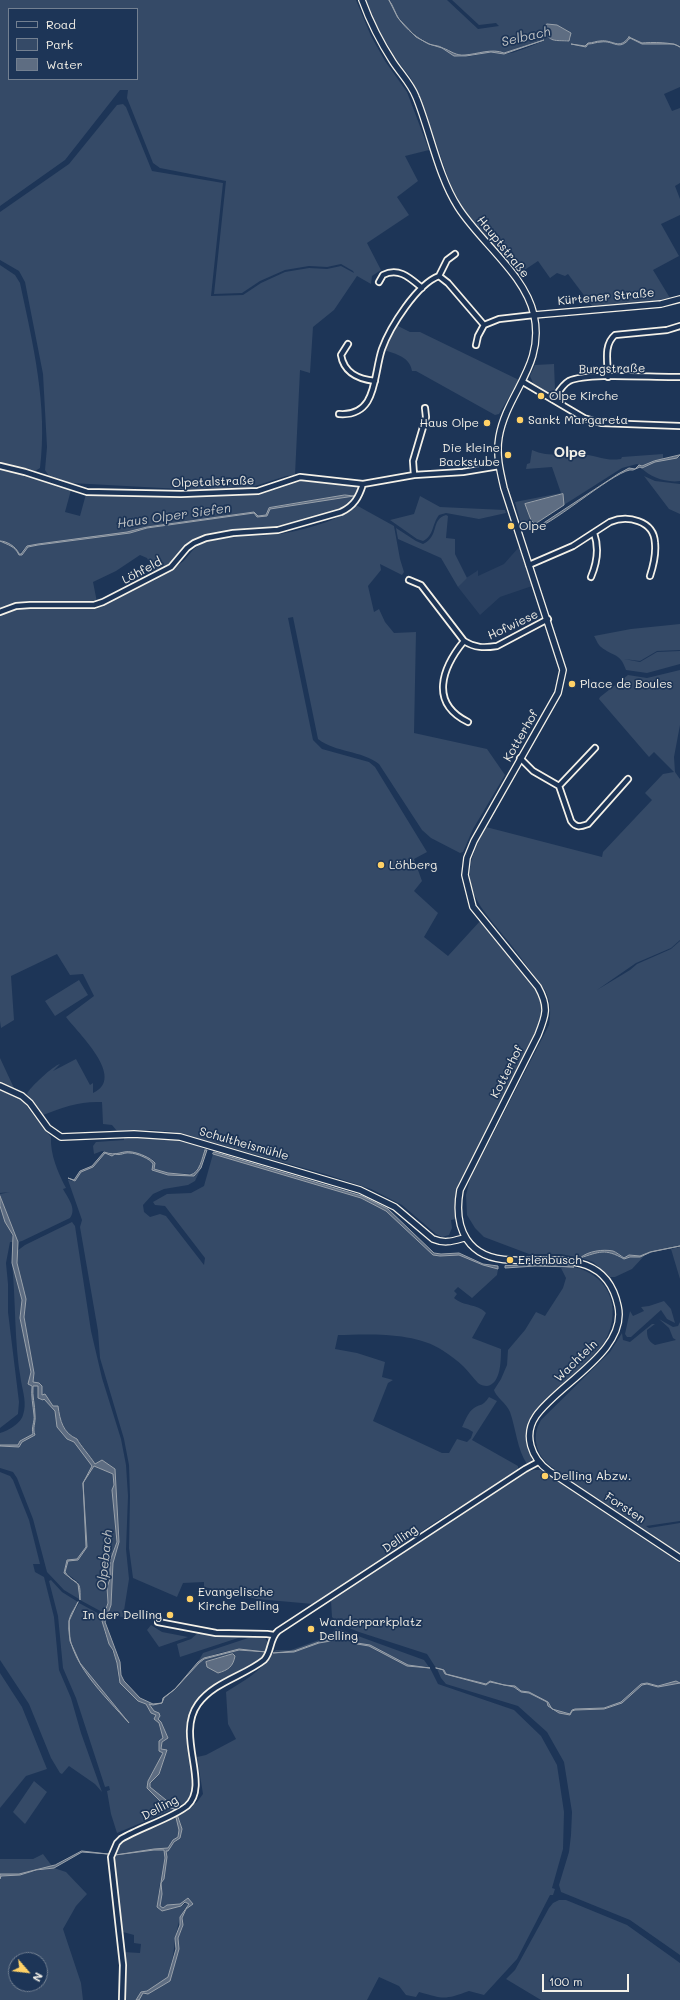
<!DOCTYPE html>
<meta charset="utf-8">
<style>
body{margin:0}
#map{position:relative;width:680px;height:2000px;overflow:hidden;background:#1d3557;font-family:Mali,sans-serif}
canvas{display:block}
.legend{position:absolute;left:8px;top:8px;width:130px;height:72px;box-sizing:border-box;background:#1d3557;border:1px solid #738091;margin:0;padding:5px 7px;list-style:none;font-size:12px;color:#f4f1e8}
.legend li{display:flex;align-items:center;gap:8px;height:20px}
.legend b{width:20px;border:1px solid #738091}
.north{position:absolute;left:8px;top:1952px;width:40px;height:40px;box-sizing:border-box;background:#1d3557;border:1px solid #738091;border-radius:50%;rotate:118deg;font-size:11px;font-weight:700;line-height:16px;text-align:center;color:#f4f1e8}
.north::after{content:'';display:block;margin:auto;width:14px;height:18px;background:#ffd166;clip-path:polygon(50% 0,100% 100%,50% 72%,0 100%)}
.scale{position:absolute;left:542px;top:1974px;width:87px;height:18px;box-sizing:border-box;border:2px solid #f4f1e8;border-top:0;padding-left:5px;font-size:12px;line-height:14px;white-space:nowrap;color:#f4f1e8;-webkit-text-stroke:3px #1d3557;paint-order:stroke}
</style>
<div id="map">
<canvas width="680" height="2000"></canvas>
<ul class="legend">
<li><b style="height:5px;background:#1d3557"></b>Road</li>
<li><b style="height:11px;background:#354a67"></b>Park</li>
<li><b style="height:11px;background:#5e6d82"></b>Water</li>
</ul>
<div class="north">N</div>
<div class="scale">100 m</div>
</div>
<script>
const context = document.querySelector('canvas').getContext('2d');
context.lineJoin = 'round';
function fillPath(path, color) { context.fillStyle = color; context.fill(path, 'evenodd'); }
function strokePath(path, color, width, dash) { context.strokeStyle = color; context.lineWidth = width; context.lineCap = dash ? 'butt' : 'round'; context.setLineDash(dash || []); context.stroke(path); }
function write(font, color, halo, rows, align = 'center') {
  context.font = font + ' Mali,sans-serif'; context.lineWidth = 3.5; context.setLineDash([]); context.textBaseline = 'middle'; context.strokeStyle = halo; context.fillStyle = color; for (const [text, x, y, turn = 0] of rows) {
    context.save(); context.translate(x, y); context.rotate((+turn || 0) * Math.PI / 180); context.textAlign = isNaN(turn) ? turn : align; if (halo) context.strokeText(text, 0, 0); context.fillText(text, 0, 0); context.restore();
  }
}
fillPath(new Path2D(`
 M519,547l13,39 -32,11 -20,18 -22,-28 5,-7 14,-9 1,-1v6l26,-12z`), '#2a4060');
fillPath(new Path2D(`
 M0,0h356l15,36 14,25 22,31 22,58 -24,6 13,25 -21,16 12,18 -42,28 14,27 -9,6 -1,8 -14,-8 -23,34 -21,17 -3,46 -10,-3 -5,105 -9,1 -37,12 -50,2 -128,-7 -22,-7 -4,-6 2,-23 -4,-73 -18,-92 -6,-11 -19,-11v-48l69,-48 48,-59 6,-1 3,3 26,64 71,12 -12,113 32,-1 18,-12 24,-11 24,-4 18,1 14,-3 13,7 -1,-2 -12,-7 -14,3 -18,-1 -24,4 -25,11 -18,12 -28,1 12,-113 -66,-13 -7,-5 -26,-65 1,-8h-8l-55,70 -65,46zM9,9h128v70h-128z
 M366,0h23c7,19 21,36 40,44 4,2 7,1 11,3 5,2 11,7 16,9 11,3 25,-3 36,-4 5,0 8,1 12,2 6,1 34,-10 40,-14l-40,13 -13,-2 -26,4h-10l-12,-8 -14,-3 -13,-7 -2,-4 -8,-5 -8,-10 -8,-18h57l31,29 21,-3 -3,-3 -17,2 -27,-25h228v46c-7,-3 -30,-4 -38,-3l-12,-6c-12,14 -17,2 -30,4 -4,0 -7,2 -12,2l-3,3 -14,-2 14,3 3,-3c5,0 8,-2 13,-2 12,-2 18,10 29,-4l12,6h32l6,3v40l-16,7 8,17 8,-3v75l-5,3 5,13v16l-19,9 18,32 -26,14 17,28 -8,3 -70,5 -24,-32 -3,2 -8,-3 -7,5 -12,-17 -18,12c-23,-27 -50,-50 -67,-81l-34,-98 -9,-17 -14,-18 -16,-27zM547,24l10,1 14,8v4l-2,4c-14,-1 -20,2 -25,-12z
 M0,265l15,10 5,8c13,61 28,123 20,185l-5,3 -35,-8z
 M396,325l14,7h10l99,48 -20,34 -4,1 -79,-44h-4c-2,-14 -16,-17 -28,-21z
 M554,364l1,26 -8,2 -14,-9 -3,-7 5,-11z
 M532,450c17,8 37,3 56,5 14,2 17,6 33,4l1,-2 41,-3v5l-21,8 -5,-3 -15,4 -99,63 -8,-29 46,-9 -9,-26 -26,2 1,-5 3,-1z
 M680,457v24c-14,2 -30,-4 -40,-14l2,1 13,-6z
 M0,469l22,5 49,16 -6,22 15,4 6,-22 144,2 34,-3 24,-10 14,-2 54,6 2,4 -4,5 -4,-1 -80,13 -4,7 -9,1 -3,-4 -107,15 -20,5 -100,14 -8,8c-3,-9 -11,-10 -19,-14z
 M644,476l11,5 25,3v30l-11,-5z
 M420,496l20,11 65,3 1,3 -27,6 -33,-6 -7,2c-7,9 -5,21 -16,26l-6,-2 -27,-19 24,-6z
 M345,497h8l-8,9 -10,5 -42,13 -91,12 -11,5 -22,23 -15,8 -7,-14 -7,-3 -24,16 -23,11 4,20 -82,1 -15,6v-68c8,4 15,5 19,14h3l6,-8 10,-2 92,-12 17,-5 107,-15 3,4 10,-1 3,-7z
 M356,505l38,21 6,33 4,13 -2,3 -22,-11 1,6 -13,16 6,26 5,-3 6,13 9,11 22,-1 -2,101 73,16 18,26 -32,54 -10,23 -3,1 -29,-15 -9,-8 -43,-66c-18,-14 -43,-11 -61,-25l-25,-122 -5,1 25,122 9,9 47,13 6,5 52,85 -13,7 8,22 -8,10 24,22 -14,24 24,19 33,-36 56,68 5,10 2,20 -88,184v17l-5,1 1,8 -3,7 -7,2 -6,-3 -34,-29 -31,-16 -46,-15 -151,-42 -23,-2 -34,1 -5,-6 -9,-1 -1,-22c-22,-1 -39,5 -59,13l-16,-21c2,-6 27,-29 33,-30l-7,7 23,-12 14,26 3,-2v10c34,-15 -16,-61 -27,-76l28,-21 -11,-22 -13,1 -13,-21 -46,22 3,44 -13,8 -1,-7v-406l17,-7 13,-1h65l9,-2c25,-12 50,-24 73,-39 13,-8 14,-20 30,-24 24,-7 49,-5 73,-8 23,-4 60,-13 76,-29z
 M446,515l2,1 -2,22 9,1v15l12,24 -9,9 -17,-29 -43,-19 -2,-11 20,13 7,3c17,-8 7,-24 23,-29z
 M680,624v26l-23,1 -17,10 -16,-2 16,3 17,-10 23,-1v13l-33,9 -21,-3c-6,-18 -13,-13 -25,-23 -3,-2 -5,-8 -7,-11l37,-7z
 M680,670v55l-6,32 1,15 5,7v161l-9,8 -35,15 -39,27 33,-20 7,-6 34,-15 9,-8v305l-30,6 -10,4 -11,-1 -5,3c-3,-2 -8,-6 -11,-7 -10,-2 -25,0 -33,7l-19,-4h-32l-45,-17 -9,-9 -8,-13 -1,-20 4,-16 79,-154c2,-14 2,-22 -4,-35 -13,-16 -24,-33 -37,-49 -36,-44 -53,-59 -22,-114l116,30 1,-5 49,-52 -7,-7 18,-19 11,-2 -20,-20 -5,5 -50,-58 1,-2 28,-22 19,3z
 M79,980l9,15 -33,21 -10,-15z
 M0,1058l14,30 -14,-5z
 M0,1089l20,9 31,39c-1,17 7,36 15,51l-3,1c5,9 14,20 7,29l-48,23 -4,1 -18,-46v-2l10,-2 -10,1z
 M124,1138c18,0 68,-1 81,12l-6,17 -6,7 -25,-1 -14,-4 1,-6 -3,-4 -21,-7 -19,3 -10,-4 -8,3 -1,-8 3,-4 28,-2z
 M105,1153l7,3 3,-2c6,2 9,-2 15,-1 6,0 21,6 23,11l-1,6 16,5 26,1 7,-8 -6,13 -7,4 -24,4 -11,5 -10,11 1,7 6,5 10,-3 6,2 38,49 1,-7 -40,-52 -10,-1 -2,-3 14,-8 24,-1 13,-7 9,-32 148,44 25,13 47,44 7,1 19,-1 24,10 15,4 -1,6 -25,23 -14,-11 -4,4 3,3 -3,4c10,9 23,5 32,15l-14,25 29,11c0,11 0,35 -14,37 -3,0 -7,-1 -9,-3 -5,-5 -9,-11 -14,-16 -6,-6 -14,-12 -22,-17 -26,-18 -74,-16 -104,-15l-3,14 22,4 28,9 -3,15 11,3 -5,3 -15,38 69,32h7l8,-14 10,3 4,-4 2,-6 -5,-3 -6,-2c3,-6 6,-15 12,-19 8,-5 8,-1 15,-11l8,4 -25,39 46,26v5l-81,50 -124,83 -56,-5 -53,-12v-5l-21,1 -6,14 -44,-19 -4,-30 1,-52 -1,-31 -5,-26 -24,-81 -2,-27 -18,-104 2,-7 -14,-40 7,1 6,-9 12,-5z
 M0,1206c4,11 13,25 13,36h-3l-4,21 2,21v28l11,90 -1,12 -18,14z
 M72,1222l3,4 16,105 11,47 19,61 5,26 2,31 -2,53 3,30 -6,38 -15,-2 3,-10 2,-42 6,-21 -4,-73 -20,-5c-5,-7 -15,-18 -18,-25 -14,-6 -17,-18 -19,-32l-5,-1 -3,-5 -8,-5v-10l-9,-4 1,-10 -10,-55 1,-18 -8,-36v-12l8,-6z
 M680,1247v32l-9,-30z
 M612,1252l12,7c7,-3 14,-1 21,-4l-13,14 -17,8h-5l-17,-15 -11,-4 12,-5z
 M12,1263l10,37 -2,18 11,54 -2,7c4,10 3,24 5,35 1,7 -3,13 -1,20l-13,7 -2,4h-18v-12c8,-2 21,-10 23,-18 4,-11 0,-23 -2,-34 -7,-39 -5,-79 -9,-118z
 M574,1267c39,9 49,47 28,79l-67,68 -7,30 4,16 -5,4c-10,-15 -11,-35 -17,-52 -3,-8 -15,-16 -16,-22l7,-11 6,-14 1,-15 17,-20 11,-18 9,4 18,-28 3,-10 -5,-10z
 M664,1301l7,8 4,14 -8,-4 -6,-9 -30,27h-4l-2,-3 5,-23 3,5 11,-5 -3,-4 8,-1z
 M659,1319l14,8 5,-1 2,-4v199l-34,5 3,2 31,-5v32l-127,-84 2,-2c-18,-11 -25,-31 -14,-49l69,-68 12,-19 1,7 7,2 22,-18h3l-8,6c0,7 1,11 8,15l21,-5 -3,-2 -4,-10z
 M33,1386h6l-1,12 6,1 11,12 2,16 10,12 7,3 19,24 -10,17 3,64 -9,12 -10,1 -3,13 14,11 1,15 -15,-9 -17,-18 -14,-53 -16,-41 -4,-6 -13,-4v-22l19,1 2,-5 14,-7c-3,-7 1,-12 0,-20 0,-10 -3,-19 -2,-29z
 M94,1466l19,8 1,11 -2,5 5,52 -7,19v18l-3,8 1,16 -4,10 -24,-13 -1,-17 -14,-11 3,-11 10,-2 9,-12 -4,-64z
 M534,1470h7l139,93v119l-22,4 -11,-3 -6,1 -20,18 -17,6 -29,1 -3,1 -2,4 -10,-2 -8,-3 -4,-7 -19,-10 -8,-1 -6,-5 -11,-1 -14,-4 -4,3 -40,-10 -2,-4 -8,-2 -9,-14 -68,-22 -20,-8 -7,-7 -1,-16 196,-129z
 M0,1472l10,4 3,4 16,40 11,44h-7l2,8 9,5 10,40 5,53 12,28 10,35 21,59 -7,-8 -26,-18 -7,8 -2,-1 -9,-15 -22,-54 -29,-44z
 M51,1580l11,12 16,10c-3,6 -9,14 -9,20 -5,38 37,75 60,101l-49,-60 -10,-22 -1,-20 10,-18 24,13c-2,17 10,32 14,48 1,6 0,13 3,18 4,7 19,20 26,22l5,9 5,2 7,23 -4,3v10l5,2 -16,28c3,14 12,23 26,28l-57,24 -6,-19 -4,-23 3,-1 -1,-4 -4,1 -29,-89 -13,-30 -5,-52 -9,-35z
 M151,1625l11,7 26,5 -29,10 -12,-17z
 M336,1628l88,32 5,7 -21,-1 -38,-21 -13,-2 -9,-6 -29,5 -25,9 -21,1 3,-2h15l39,-14z
 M199,1632l17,3h24l1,2 -61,20 -3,-13 14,-5z
 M264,1636l5,8 -3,8c-22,-4 -48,-3 -68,10l5,-9 45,-15z
 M348,1638l9,6 12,2 38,20 23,2 8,16 76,26 27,26 16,29 7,47 -1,37 -11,39 3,1 -2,6h-3l-33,64 -33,36 -15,-4c-25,9 -25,8 -50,1l-3,5 -10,-2 -7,-9 -20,-9 -12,23h-228l4,-7 5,1 22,-13 9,-32 -1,-11 5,-12 -1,-8 4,-9 7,-5 -5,-6 -8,6 -13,1 -5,4 -2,-3 2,-12 -1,-11 3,-4 3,-22 -2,-3 1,-3c6,-4 8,-9 14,-13l2,-9 -4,-14 19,-13 6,-8 -6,-37 9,-2 30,-16 -8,-15 -2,-32c17,-11 35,-20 46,-38l22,-2 25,-9z
 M239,1650l27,3c-10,12 -26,16 -39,24 -51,31 -43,55 -34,107 -1,13 -7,19 -18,24l-26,-21 1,-4 9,-9 8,-23 -6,-2 1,-7 6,-5 -19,-34 4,2 9,-2 2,-4 11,-10 24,-26 5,-4z
 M437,1669l6,1 2,4 41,11 4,-3 24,5 7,5 8,1 18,9 1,4 11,7 11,2 2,-4 3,-1 29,-1 18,-6 20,-18 5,-1 11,3 22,-4v272l-50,-35 -69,-28 -2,-7 10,-33 2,-17 1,-23 -8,-50 -17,-30 -29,-26 -72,-22 -5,-6z
 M0,1673l22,34 25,62 -21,7 -26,32z
 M34,1781l13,11 -22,32 -12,-12z
 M177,1815l2,15 -1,7 -5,3 -5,8 -52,6c7,-22 41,-30 61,-39z
 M154,1850h10l1,8 -3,21 -2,4 -3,24 5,4 19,-5 7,-4 1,2c-14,12 -13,43 -18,61 -1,3 -1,9 -3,12 -3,3 -8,5 -11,7 -5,4 -9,7 -16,8l-5,8h-11l1,-16 -3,-32 17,1 1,-9 -7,-1v-8l-11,-3 -10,-71 2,-6z
 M43,1854l9,12 -29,7 31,-5 12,4 21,22 -11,12 -13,23 18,54 2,17h-83v-121l1,-3 6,-1 -7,-1v-15h33zM16,1960h24v24h-24z
 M559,1900h7l61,25 53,38v37h-139l-35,-21 9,-9 34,-62 4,-5z`), '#354a67');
const water = new Path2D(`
 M389,0c4,5 6,13 10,19 7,10 19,20 30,25 5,2 9,1 14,4 8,3 13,8 22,7 13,-1 27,-7 39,-2l40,-13 -40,14 -13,-2 -25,4h-12l-12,-8 -13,-4 -13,-7 -18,-19z
 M547,24l10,1 14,8 -2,8c-14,-1 -20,2 -25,-12z
 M629,37l13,6c8,-1 33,-1 38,4l-6,-3h-32l-12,-6c-11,14 -16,2 -29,4 -5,0 -8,2 -13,2l-2,3 -15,-3 14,2 3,-3c5,0 8,-2 12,-2 13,-2 19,10 29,-4z
 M680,455l-3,3 -22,4 -13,6 -2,-1 -7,3c-13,-4 -79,54 -97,58l82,-54 11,-6 6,1 4,-4 3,1 12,-5z
 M563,494l1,11 -29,19 -4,-4 -6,-16z
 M345,495l9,1 -84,13 -3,7 -10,1 -3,-4 -107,15 -17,5 -92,12 -10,2 -6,8h-3c-4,-9 -11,-10 -19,-14 6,0 16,5 19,13h2l6,-8 11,-2 89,-12 20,-5 107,-15 4,4 8,-1 3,-7z
 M205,1150h2l-6,18 -7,8 -26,-1 -16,-5 1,-6c-2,-5 -17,-11 -23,-11 -6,-1 -9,3 -15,1l-3,2 -7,-3 -12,14 -12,5 -6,9 -7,-3 6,2 6,-9 12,-5 12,-14c14,5 17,-2 28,0 7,1 19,6 23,11l-1,6 14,4 22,2c10,-2 12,-17 15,-25z
 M214,1152l148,44 26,13 46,44 7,1 18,-1 24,11 15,2v3l-15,-4 -24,-10 -19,1 -7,-1 -47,-44 -25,-13 -148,-44z
 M0,1196l18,46 -1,21 9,36 -2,18 10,56 -1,9 6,1 3,3v9l3,-1 8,12h5c2,15 5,27 19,33 3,6 13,17 18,25l7,-4 13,9 4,73 -6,21 -2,42 -6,17 15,40 1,13 3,6 16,17 13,6 9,-1 1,-5 12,-9 23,-27 6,-4 35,-9 27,3 -27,-2 -35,9 -5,4 -24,26 -11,9 -2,5 -9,2 -4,-1 5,7 5,2 1,3 -2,3 3,3 7,16 -6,4 -1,7 6,1 -8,24 -9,9v4l21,17 5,1 -1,3 7,21 -2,9 -6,4 -6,9h-2l1,6 -3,22 -3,4 1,11 -2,12 3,2 4,-3 13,-1 8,-6 5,6 -7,5 -4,9 1,7 -5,13 1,11 -9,32 -22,13 -5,-1 -4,7h-3l5,-8 6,-1 21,-14 8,-28 -1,-11 5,-13v-8l9,-13 -4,-2 -4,4 -19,5 -5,-4 8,-49 -1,-8h-10l-39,5 39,-6 14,-1 5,-8 5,-3 1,-7 -5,-21 -9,-3 -18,-18 1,-7 15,-28 -4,-2v-10l4,-3 -4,-15 -5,-4 2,-4 -5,-2 -5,-9 -8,-3 -18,-18 -3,-20 -4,-13 -4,-6 -7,-23 6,-18 -1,-16 3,-8v-18l7,-19 -5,-52 2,-5 -1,-11 -19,-8 -11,17 4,64 -9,13 -10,1 -3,11c11,15 16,4 15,28l-2,-16 -14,-11 3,-13 10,-1 9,-12 -3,-64 9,-17 -18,-24 -7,-3 -10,-12 -2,-16 -11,-12 -1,1 -5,-2v-12h-5c-1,10 2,19 2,29 1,8 -3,13 0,20l-13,7 -3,5 -19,-1v-1h18l2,-4 13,-7c-2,-7 2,-12 1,-19 -1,-10 -3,-19 -2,-29l-4,-2 3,-12 -11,-54 2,-18 -10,-37 1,-28 -8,-13 -5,-16z
 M680,1246l-29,6 -11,5h-10l-6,2c-19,-11 -25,-7 -44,-1 8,-7 23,-9 33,-7 3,1 8,5 11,7l5,-3 11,1 10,-4z
 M535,1265l39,2 -39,-1 -30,2v-2z
 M78,1602l-9,19 1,20 10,22 49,60c-23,-26 -64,-63 -60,-101 0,-6 6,-14 9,-20z
 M348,1637l9,6 13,2 38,20 22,3 -23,-2 -38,-20 -12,-2 -9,-6 -29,5 -25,9 -21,1 21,-2 25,-9z
 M233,1654l2,2c-2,11 -7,14 -17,17l-11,-6 -1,-5z
 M436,1668l8,2 2,4 40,10 4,-3 14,4 11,1 6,5 8,1 19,10 4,7 18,5 2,-4 3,-1 29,-1 17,-6 20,-18 6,-1 11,3 18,-5 4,2 -22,4 -11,-3 -5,1 -20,18 -18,6 -29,1 -3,1 -2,4 -11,-2 -11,-7 -1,-4 -18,-9 -8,-1 -7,-5 -24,-5 -4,3 -41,-11 -2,-4z
 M82,1851l26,3 -26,-2 -28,16 -18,2 -16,5 -19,1 -1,3v-5h19l36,-9z`);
fillPath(water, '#5e6d82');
strokePath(water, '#9aa2ab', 1);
const minor = new Path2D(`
 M439,276l8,-16 8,-6
 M379,282l4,-7c16,-8 27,3 39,13
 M348,344l-7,11c3,18 17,24 34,26
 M476,345l2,-9 6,-11
 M608,377c0,-14 -5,-32 7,-42l52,-5 13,-4
 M523,382l61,36 17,5 79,3
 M554,399c4,-6 8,-14 15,-18 20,-9 86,-3 111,-4
 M339,414c39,3 34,-39 43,-65 8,-22 35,-65 57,-73l9,7 36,42 15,-6 35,-4
 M0,466l25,6 62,20 94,2 77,-3 42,-14 63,7 51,-9 49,-3 36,-6
 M414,475l-1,-14 13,-44 -1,-9
 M529,565l44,-19 37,-24c17,-7 44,-2 45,21 1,10 -2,24 -5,33
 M591,577c6,-14 8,-30 3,-44
 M409,580l12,5 43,56c11,7 20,7 33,5l51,-27
 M0,612l16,-6 14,-1h64l9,-3 68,-35 16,-19 7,-5 12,-5 27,-5 45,-3 63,-18c13,-6 18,-15 22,-28
 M464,641c-22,27 -35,62 4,81
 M520,758l13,13 26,15 12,35c5,7 9,6 17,3l40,-45
 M559,786l36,-38
 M158,1622l58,11 51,1 7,1
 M122,2000l1,-35 -12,-108 6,-14 4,-4c18,-11 51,-21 66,-33 24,-21 -12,-70 11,-102 16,-22 46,-28 66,-44 8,-8 5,-21 14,-29l247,-162 13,-7`);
const tertiary = new Path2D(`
 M362,0c8,22 18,42 31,62 8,12 18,22 23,35 14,34 22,79 42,110 22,35 67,67 76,108 11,51 -27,77 -35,122 -3,18 1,34 5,51l59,182 -5,23 -84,148 -7,17 -2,17 8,32 65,80c11,20 8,28 0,48l-78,155c-7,39 8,69 51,70 43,2 95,-11 107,46 10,45 -60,78 -82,110 -13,19 -5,42 13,55l131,87
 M534,315l127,-11 19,-5
 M0,1086l22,10 8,7 18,25 13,9 73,-3 46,3 180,53 35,17 38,32c12,5 20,2 31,-1`);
strokePath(minor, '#f4f1e8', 8);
strokePath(tertiary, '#f4f1e8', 8);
strokePath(minor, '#1d3557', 4.5);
strokePath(tertiary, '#1d3557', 5.5);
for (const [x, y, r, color] of [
 [541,396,4,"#ffd166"],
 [520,420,4,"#ffd166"],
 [487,423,4,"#ffd166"],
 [508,455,4,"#ffd166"],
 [511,526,4,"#ffd166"],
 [572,684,4,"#ffd166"],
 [381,865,4,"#ffd166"],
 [510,1260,4,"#ffd166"],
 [545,1476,4,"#ffd166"],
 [190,1599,4,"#ffd166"],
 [170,1615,4,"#ffd166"],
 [311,1629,4,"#ffd166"]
]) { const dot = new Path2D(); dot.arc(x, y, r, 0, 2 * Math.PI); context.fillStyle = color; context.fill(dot); strokePath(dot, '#1d3557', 1.5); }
write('12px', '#f4f1e8', '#1d3557', [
 ["Hauptstraße",503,247,51],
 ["Kürtener Straße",606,297,-5],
 ["Burgstraße",612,369,-1],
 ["Olpetalstraße",213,482,-2],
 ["Löhfeld",142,571,-28],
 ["Hofwiese",513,625,-25],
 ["Kotterhof",521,736,-60],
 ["Kotterhof",507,1072,-63],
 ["Schultheismühle",244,1144,16],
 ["Wachteln",576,1361,-44],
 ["Forsten",625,1508,33],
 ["Delling",400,1539,-34],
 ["Delling",160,1808,-27]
]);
write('12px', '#f4f1e8', '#1d3557', [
 ["Olpe Kirche",549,396],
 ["Sankt Margareta",528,420],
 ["Haus Olpe",479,423,"right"],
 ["Die kleine",500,448,"right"],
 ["Backstube",500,462,"right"],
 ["Olpe",519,526],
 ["Place de Boules",580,684],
 ["Löhberg",389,865],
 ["Erlenbusch",518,1260],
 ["Delling Abzw.",553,1476],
 ["Evangelische",198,1592],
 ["Kirche Delling",198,1606],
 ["In der Delling",162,1615,"right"],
 ["Wanderparkplatz",319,1622],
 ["Delling",319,1636]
], 'left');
write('italic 13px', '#c0c3c4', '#1d3557', [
 ["Selbach",526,37,-13],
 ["Haus Olper Siefen",174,516,-8],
 ["Olpebach",105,1560,-84]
]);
write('bold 14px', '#f4f1e8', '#1d3557', [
 ["Olpe",570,453]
]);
</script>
